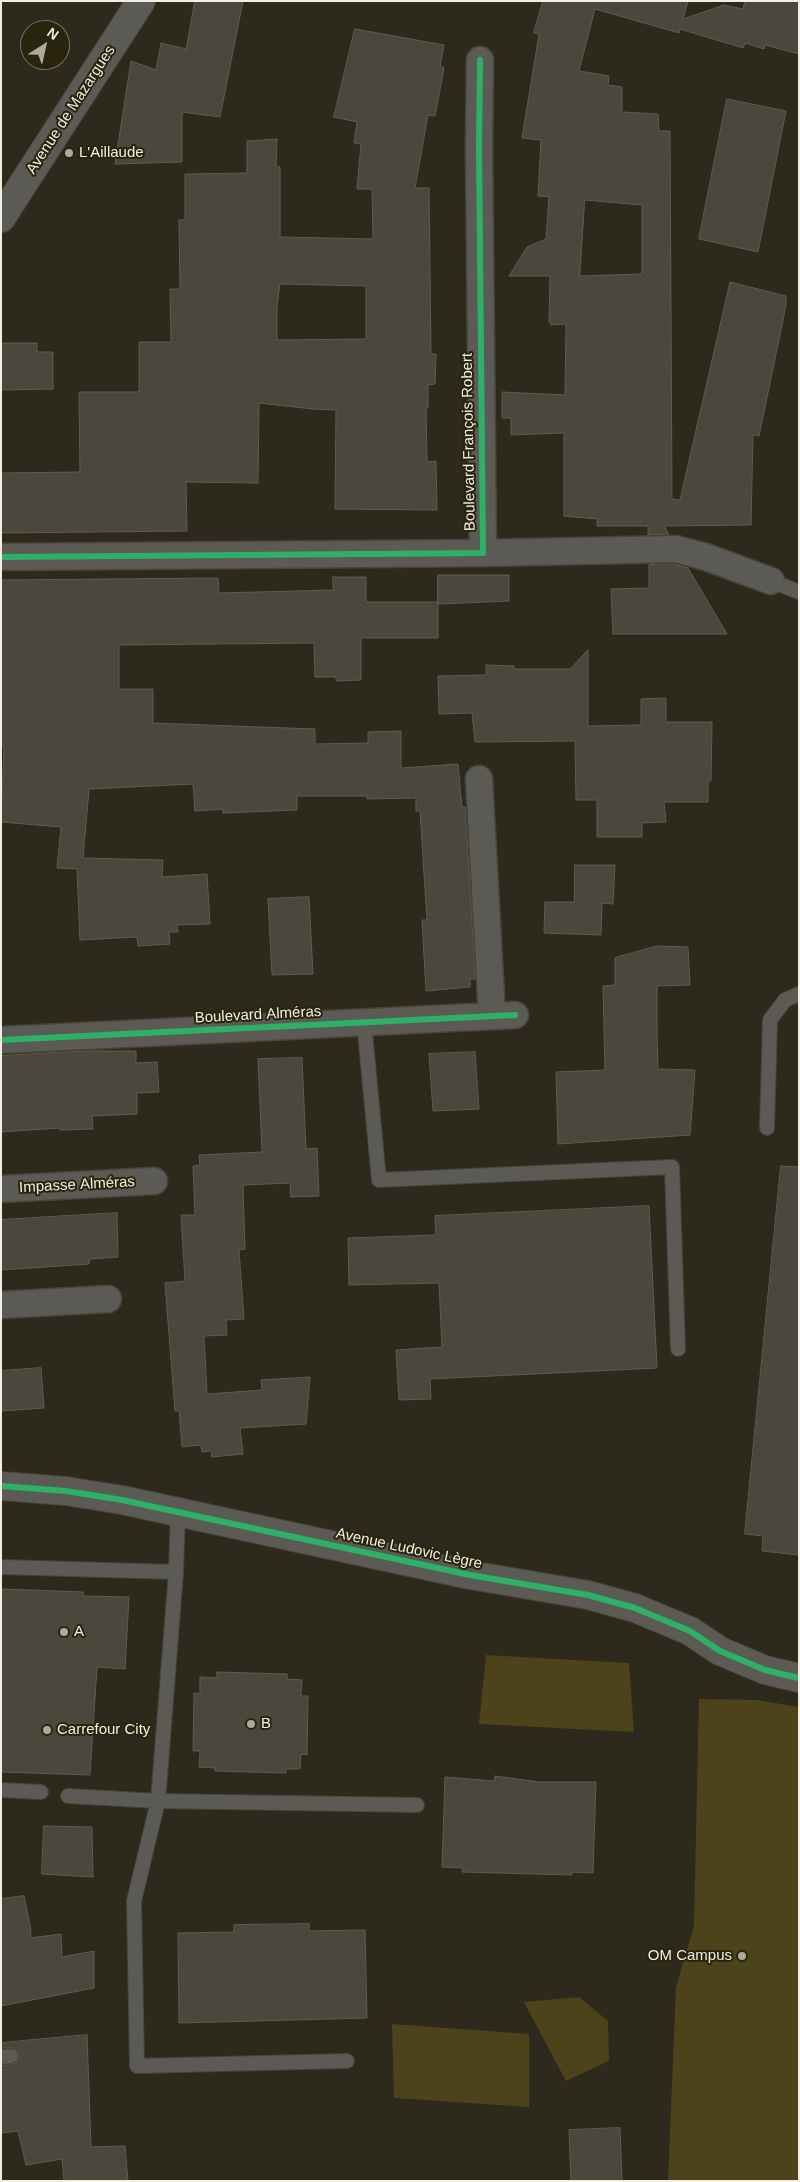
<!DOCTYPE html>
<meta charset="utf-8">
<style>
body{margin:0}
#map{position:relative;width:800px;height:2182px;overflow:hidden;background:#2d2a1d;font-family:Helvetica,sans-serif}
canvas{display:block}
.frame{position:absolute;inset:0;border:2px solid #f2efe1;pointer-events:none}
.north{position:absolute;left:20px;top:20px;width:50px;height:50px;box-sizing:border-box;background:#29240d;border:1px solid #797562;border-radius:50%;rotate:35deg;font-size:14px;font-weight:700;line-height:20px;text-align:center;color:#f2efe1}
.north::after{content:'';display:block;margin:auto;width:18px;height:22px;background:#adaa9c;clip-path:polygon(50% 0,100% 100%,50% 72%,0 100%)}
</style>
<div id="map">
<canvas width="800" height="2182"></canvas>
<div class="frame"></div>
<div class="north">N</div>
</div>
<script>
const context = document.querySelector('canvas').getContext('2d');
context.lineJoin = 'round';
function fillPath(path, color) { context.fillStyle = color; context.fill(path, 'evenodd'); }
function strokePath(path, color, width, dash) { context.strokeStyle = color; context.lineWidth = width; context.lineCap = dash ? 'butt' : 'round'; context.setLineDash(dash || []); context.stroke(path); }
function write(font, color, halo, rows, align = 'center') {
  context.font = font + ' Helvetica,sans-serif'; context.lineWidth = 4; context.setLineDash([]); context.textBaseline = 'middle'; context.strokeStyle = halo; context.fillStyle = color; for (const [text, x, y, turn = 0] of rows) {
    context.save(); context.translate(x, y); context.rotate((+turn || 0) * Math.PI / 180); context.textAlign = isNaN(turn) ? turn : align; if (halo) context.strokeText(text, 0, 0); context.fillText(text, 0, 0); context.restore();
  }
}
fillPath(new Path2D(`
 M486,1655l143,8 5,69 -155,-8z
 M699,1699l58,1 42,7v474h-131l8,-194 18,-61z
 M579,1997l29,24 1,40 -43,20 -42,-79z
 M392,2024l137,10v73l-135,-9z`), '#4c431a');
const building = new Path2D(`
 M195,1h48l-23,116 -38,-5v50l-67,2 16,-103 25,9 5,-27 25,6z
 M543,1h145l-5,18 41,-14 19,4 2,-8h54v53l-34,-9 -1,4 -19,-6 -2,5 -63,-19 -1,4 -84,-24 -16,62 30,5 -1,9 14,2v25l36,2 1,17h11l2,368 8,1 50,-218 56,14v10l-27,130 -6,-1 -2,90 -87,1 5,8 -21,1v-9h-51v-7l-33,-3v-83l-53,2v-17h-9v-26l63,3 1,-71 -15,1 -2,-4 1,-45h-41l18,-29 19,-8 3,-42 -11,-1 3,-56 -19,-2 17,-104 -5,-1zM585,200l57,5v69l-62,2z
 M355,29l89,16 -4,21 4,2 -9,48 -7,-1 -13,73h14l2,166h5l-1,30 -7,1v23h-2l1,54 9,-1 1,49 -102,-1 1,-99 -23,-1 -54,-6 -1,80 -72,-1 1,49 -186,2v-60l79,-1 -1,-80h60v-50h32l-1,-53h10l-1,-69h6v-46l62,-1v-32l30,-2 -1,27 4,1v70l93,2 -1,-50h-15l4,-45 -7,-1 3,-21 -23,-5zM280,284l86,2v53l-89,1v-31z
 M727,99l59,12 -28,141 -59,-13z
 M1,343h36v9h16v37l-52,1z
 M674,564l14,4 39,66h-114l-2,-45 38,-1v-23z
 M438,575h71v26l-71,3z
 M333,577h33v25h72v36h-77v42l-25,1v-4h-21l-1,-34 -195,2v44h34v34l162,6v15l53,-1v-11l33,-1v37l57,-4 4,43h3l7,113 3,59h-5v8l-44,4 -4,-71h5l-7,-109h-4v-13l-49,1v-3h-70v14l-74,3v-4l-28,2 -2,-27 -104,5 -6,69 80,2 -1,17 45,-3 3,50 -33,1 1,7h-9l1,12 -32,2 -1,-9 -57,3 -3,-71 -20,-1 4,-41 -60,-5 3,-76h-3v-166l217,-2 1,15 114,-3z
 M588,650v76l53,-1v-26l25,-1v24h46l-1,59h-3v21h-44l2,20 -24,1v14h-45v-37h-21l-1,-59 -100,1 -3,-29 -33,1 -1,-38 48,-1v-10l28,1v3h56z
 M575,865h40l-2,39 -11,-1 -1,32 -57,-2 1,-31h29z
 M309,897l4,77 -41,1 -4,-76z
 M657,946l31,1 2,38 -33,1v42l1,41 37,1 -5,65 -132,9 -2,-72 49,-2 -2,-84 12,-1v-27z
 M84,1051h52v12l21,-1 2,30 -22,1v21l-45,2 1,13 -33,1v-2l-59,4v-76z
 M475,1052l4,57 -46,2 -4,-57z
 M302,1058l4,91 11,-1 2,48 -28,1 -1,-14 -47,2 2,64 -6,1 5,69 -18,1 1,15 -23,1 3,58 55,-4 -1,-10 49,-3 -4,47 -66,4 3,26 -31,3 -1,-6 -9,1 -1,-7 -19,2 -3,-36h-4l-10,-128 20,-2 -4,-66h14l-2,-49 7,-1 -1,-10 63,-3 -4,-93z
 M781,1166l18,1v388l-37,-4 1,-15 -18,-2z
 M649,1206l8,162 -227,11 1,20 -32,1 -3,-50 46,-3 -3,-64 -90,2 -1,-47 88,-3 -1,-19z
 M117,1213l1,44 -28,2 -1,5 -88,6v-50z
 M41,1368l3,40 -43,3v-40z
 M1,1589l82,3 1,4 45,1 -4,72 -28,-2 -7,108 -89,-3z
 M217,1672l70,2v5l15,1 -1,16h7l-1,59 -6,-1 -1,15h-14v4l-71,-2v-3l-16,-1 1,-16h-7l1,-58 6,1v-17l17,1z
 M495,1776l44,6h57l-3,91 -21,-1v3l-110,-3 1,-4 -21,-1 3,-90 49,4z
 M44,1826l48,1 1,50 -51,-3z
 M24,1896l7,34 -1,8 31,-4 1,23 32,-6v37l-93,18v-107z
 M309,1924v7l56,-1 2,88 -188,5 -1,-90 56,-1v-7z
 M87,2035l4,112 34,-1 3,35h-64l-2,-22 -36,6 -8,-34 -17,2v-67l15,-3 4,-7 -6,-8h-13v-5z
 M620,2128l2,53h-51l-2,-51z`);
fillPath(building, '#4a483c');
strokePath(building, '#5e5c50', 1);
const service = new Path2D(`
 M771,581l28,11
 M364,1022l15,158 293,-13 6,182
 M767,1128l3,-108 15,-20 14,-6
 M178,1511l-2,61 -18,229 -24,100 3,165 210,-5
 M1,1567l175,5
 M1,1790l40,2
 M68,1796l90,5 259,4
 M1,2057l10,-1`);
const minor = new Path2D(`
 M483,553l193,-4 30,8 65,24
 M1,557l482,-4 -4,-405 1,-88
 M479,779l13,237
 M1,1040l514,-25
 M1,1189l153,-8
 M1,1305l107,-6`);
const tertiary = new Path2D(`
 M1,218l140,-217
 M1,1486l65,5 56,9 348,75 118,20 47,13 55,23 30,20 45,19 34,8`);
strokePath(service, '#47453a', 16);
strokePath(minor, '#47453a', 29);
strokePath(tertiary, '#47453a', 30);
strokePath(service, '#5c5a55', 14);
strokePath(minor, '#5c5a55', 26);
strokePath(tertiary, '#5c5a55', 28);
strokePath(new Path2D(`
 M1,557l482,-4 -4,-405 1,-88
 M1,1040l514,-25
 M1,1486l65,5 56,9 348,75 118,20 47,13 55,23 30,20 45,19 34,8`), '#2db169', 6);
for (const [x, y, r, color] of [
 [69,153,5,"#adaa9c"],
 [64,1632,5,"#adaa9c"],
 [251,1724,5,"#adaa9c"],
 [47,1730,5,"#adaa9c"],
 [742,1956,5,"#adaa9c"]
]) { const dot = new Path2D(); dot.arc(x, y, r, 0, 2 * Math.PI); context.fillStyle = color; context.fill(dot); strokePath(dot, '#29240d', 2); }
write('15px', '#f2efe1', '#29240d', [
 ["Avenue de Mazargues",71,110,-57],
 ["Boulevard François Robert",469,442,-91],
 ["Boulevard Alméras",258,1015,-3],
 ["Impasse Alméras",77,1185,-3],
 ["Avenue Ludovic Lègre",409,1549,12]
]);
write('15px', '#f2efe1', '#29240d', [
 ["L'Aillaude",79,153],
 ["A",74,1632],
 ["B",261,1724],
 ["Carrefour City",57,1730],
 ["OM Campus",732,1956,"right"]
], 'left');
</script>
